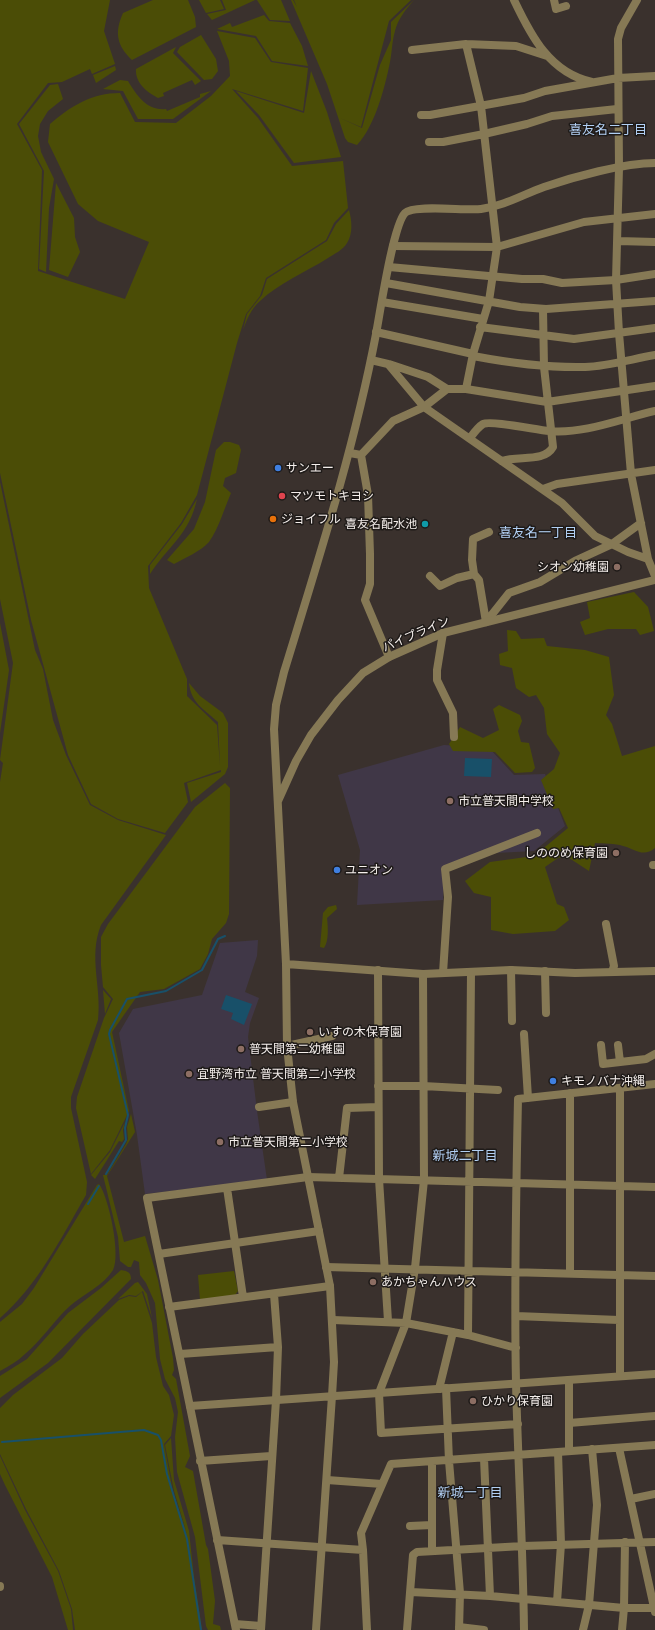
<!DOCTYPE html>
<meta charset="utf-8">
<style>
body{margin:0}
canvas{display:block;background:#3a312d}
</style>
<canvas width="655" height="1630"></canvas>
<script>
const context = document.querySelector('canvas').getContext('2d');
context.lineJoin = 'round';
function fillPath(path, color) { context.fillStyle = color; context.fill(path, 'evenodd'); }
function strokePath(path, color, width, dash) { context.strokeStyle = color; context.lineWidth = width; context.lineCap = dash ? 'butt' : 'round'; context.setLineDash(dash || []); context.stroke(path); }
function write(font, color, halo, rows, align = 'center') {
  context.font = font + ' Lato,"Noto Sans JP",sans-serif'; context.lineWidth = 3; context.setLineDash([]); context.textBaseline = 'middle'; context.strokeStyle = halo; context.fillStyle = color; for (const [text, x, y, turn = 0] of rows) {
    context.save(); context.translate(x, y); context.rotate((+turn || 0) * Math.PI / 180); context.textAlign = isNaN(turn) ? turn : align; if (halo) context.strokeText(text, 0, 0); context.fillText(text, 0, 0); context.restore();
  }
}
fillPath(new Path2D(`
 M444,745l45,3 25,27 31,-1 20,52 -31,25 -38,2 -52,13 -1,34 -86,5 3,-55 -22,-75z
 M258,940l-1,16 -12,36 14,6 -9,25 -2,14 9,74 10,69 -122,14 -8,-59 -18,-102 14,-24 69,-14 18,-52z`), '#403747');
fillPath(new Path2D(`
 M0,0h110l-6,31 11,33 -23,10 -2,-5 -28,13 -14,1 -31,41 25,46 -4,101 87,28 24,-57 -51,-21 -20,-17 -30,-62 2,-18c21,-18 42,-31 70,-31l15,29 41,1 35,-27 19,-20 -1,-15 -12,-30 38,7 16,24 37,6 -5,43 -71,-22 26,29 34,48 51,-5 5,47 -14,15 -8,17 -60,38 -6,18 -14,18 -9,29 -40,152 -16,28 -33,43 1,22 38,91v17l30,29 3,41 -2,-44c-14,-13 -27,-19 -29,-39l11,13 23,17 5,10v44l-3,7 -34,28 -4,-19 34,-11v-2l-37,13 4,19 -23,31 -47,-14 -27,-15 -23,-49 -37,-135 -31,-147z
 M153,0h35l7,17 1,10 -64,33c-15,-14 -18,-27 -9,-47z
 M199,0h21l4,9 -18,4z
 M222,0h33l-43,20 -5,-6 19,-4z
 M257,0h24l9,21 -20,-1z
 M291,0h2l4,7 -3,-7h117l-22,21 -28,106 -21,-9 22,10 18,-63 11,-25v-18l23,-22c-8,9 -16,19 -19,31 -3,10 -3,21 -5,31 -5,25 -15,64 -33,83l-9,-3 -3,-4 -18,-54z
 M264,15l5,6 21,2 12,23 6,20 -36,-5 -16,-25 -39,-7 13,-6 2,4z
 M201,35l15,24 2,12 -6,8 -8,1 -27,-28 3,-5z
 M176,47l-3,6 28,28 -6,4 -3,-5 -29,13 1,3 -6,2c-11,-6 -23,-15 -22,-29z
 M115,66l1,4 -20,13 -3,-8z
 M311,71l16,41 14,45 -47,6 -35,-48 -23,-24 68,22z
 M120,80l8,1c9,15 19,30 38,28l1,2 33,-14v-3l11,-3 -38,28h-35l-15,-28 -20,-2z
 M58,84l5,15 -15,12 -8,13 -2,12 3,16 13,27 -5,29 -3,64 -7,-3 5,-98 -25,-47 31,-39z
 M56,183l18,35 1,19 5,15 -12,25 -19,-7z
 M349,210c3,11 4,24 -2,33 -4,7 -13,11 -19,15 -22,14 -49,25 -68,43 -9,8 -13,18 -17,29l4,-16 15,-19 5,-16 60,-38 9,-17z
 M224,442h6l9,3 2,5 -5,23 -11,5 -2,8 8,7c-7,16 -12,35 -22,49 -8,9 -24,16 -35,22l-7,-4 27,-31 11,-27 11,-52z
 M0,482l35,168 8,19 10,51 13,35 24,50 28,15 48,15 -65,90c-13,32 1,62 -3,95l-27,77v11l16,74 -1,13c-25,43 -48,90 -86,123v-536l3,-19 -3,-3 13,-97 -13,-64z
 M197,499c-8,36 -29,47 -47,75v-9l32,-41z
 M634,592l14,15 6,24 -14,4 -4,-6h-28l-23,6 -5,-13 10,-4 -3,-16z
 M0,623l9,47 -9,63z
 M507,630l9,1 5,8 23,-1 3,8 38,4 24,7 5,38 -8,20 6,9 10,32 33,-10v102c-12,10 -20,1 -32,-2 -8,-3 -19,-2 -28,-3l-6,28 -23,-15 -8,2 -13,9 12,37 7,3 5,13 -14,11 -42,3 -22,-4v-33l-17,-4 -9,-12 25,-19 44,-6 34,-28 -9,-20 -6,1 -12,-29 13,-11 6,-16 -13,-19 -3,-26 -8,-13 -7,2 -13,-9 -4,-20 -12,-3 -1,-11 9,-3z
 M499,705l21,10 2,6 -4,10 3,11 8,1 6,25 -3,4 -17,1 -20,-21 -42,-1 -4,-7 11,-17 23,11 16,-8 -6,-21z
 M225,783l5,5 -1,126 -3,9 -14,16 -4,15 -8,15 -36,20 -24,3 -28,40 17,79 -19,39 -19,24 -15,-66 1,-11 27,-79 9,-19 -10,-12 -2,-22v-28l7,-13 87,-117z
 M336,905l1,4 -10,9c1,9 2,23 -3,30l-4,-1 3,-34 5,-6z
 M103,990l8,9 -6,15z
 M131,1114l4,18 -28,44 17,66 21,-6 13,44 15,78 1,12 -2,5 4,4 14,77 -5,11 8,4 13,74 2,4 7,52 -2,23 7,2 1,4h-13l-2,-4 -11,-89 -18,-65 -2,-35 3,-25 -3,-14 -10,-19 -5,-20 -5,-56 -9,-20 -6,-8 -1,-13 -5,-2 -3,7h-3l-8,-6 -2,-24 -15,-62h4l19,-31 2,-5 -1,-12z
 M125,1122l-2,8 1,9 -2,3 -3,-1 -24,38 -4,-4 19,-23z
 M99,1184c10,14 22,71 14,86 -9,15 -29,24 -42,35 -17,15 -29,35 -46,49 -7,7 -16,12 -25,17v-49l22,-18 12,-16 63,-103z
 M121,1270c6,1 10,2 10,9l-3,3 -80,81 -48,35v-22l27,-17 41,-46 33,-25z
 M234,1271l4,20 -3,4 -35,5 -2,-25z
 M138,1282l9,12 5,24 -9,-27 -7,5 -7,-1 -11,4 17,-16z
 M142,1292l10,31 4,34 7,29 6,9 5,20 -3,21 -7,8 9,48 14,42 -13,-43 -9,-46 6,-7 3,42 15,51 5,46 -6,-40 14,93h-127l-3,-21 -13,-38 -33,-62 -26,-55v-46l13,-13 49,-37 21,-24 36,-34 10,-4 7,1z
 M0,1456l25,54 33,61 13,38 2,21h-5l-16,-53 -47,-92 -5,-11z`), '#4b4d06');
fillPath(new Path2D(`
 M465,758l27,1 -1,18 -27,-1z
 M226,995l26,9 -8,21 -13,-6 2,-6 -12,-4z`), '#185069');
strokePath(new Path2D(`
 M106,1174l20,-34 -1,-12 3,-13 -19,-81 1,-4 17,-31 39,-8 36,-21 16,-31 7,-3
 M88,1204l11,-18
 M2,1442l142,-12 14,5 3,5 6,34 20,65 14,91`), '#185069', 2);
strokePath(new Path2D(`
 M514,0c17,36 36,73 78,82
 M554,0l2,9 10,-3
 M637,0l-16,28 -3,11 1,129 -3,112 3,53 12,141 17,85 7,17
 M466,44l50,2 31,10
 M421,115h9l94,-17 21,-7 73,-13 37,-2
 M429,142h14l41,-8 43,-10 25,-8 65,-7
 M618,241l37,1
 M393,246l104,1 87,-25 71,-8
 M389,267l133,12h21l19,4 54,-3 39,-6
 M386,283l134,24 26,2 109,-8
 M382,302l101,17
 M480,327l94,12 81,-11
 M376,332l97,22
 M473,356c37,7 74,12 112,11 23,-1 47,-8 70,-12
 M371,360l17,4 36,43 138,96 33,33 33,16 20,7
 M389,364l39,13 19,12
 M466,389l81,13 108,-16
 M470,438c3,-4 8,-11 13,-14 7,-4 54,6 66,7 36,3 71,-12 106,-20
 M350,453l11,2 7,40 2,59v30l-5,16 24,57
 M361,455l32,-34 31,-14 23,-18h19l7,-35 16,-53 8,-54 -16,-141 -15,-62 -54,6
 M502,461c16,-6 42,2 51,-14l-9,-80 -1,-58
 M543,489l14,-5 98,-14
 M474,574l-2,-14 1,-21 16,-7
 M430,576l10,10 17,-8 17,-4 5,6 7,42
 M486,622l23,-29 31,-11 35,-21 37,-17 29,-21
 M443,633l-6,37v10l16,33 1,24
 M653,865h2
 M606,924l8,42 -2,6
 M378,970l1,209 9,142
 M511,970l1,51
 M545,971l1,42
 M443,973l5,-76 -3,-28 92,-36
 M423,974l1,206 -9,88 -9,55 -27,70 2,40 137,-9
 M524,1034l4,64
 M601,1045l2,19 43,-5 9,-5
 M618,1045l2,17
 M287,1046l45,-10
 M378,1086h45l75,4
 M259,1107l34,-5
 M339,1178l8,-70 31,-1
 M227,1188l16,109
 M159,1254l160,-23
 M326,1267l329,9
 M570,1273v-180
 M169,1307l161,-21
 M516,1316l103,4
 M333,1320l73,3 62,12 48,13
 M468,1335l3,-363
 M180,1354l98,-7
 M620,1376v-288
 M569,1380v71
 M446,1388l3,73 11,132 -1,37
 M439,1389l14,-57
 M569,1423l86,-7
 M619,1448l36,164
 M484,1458l6,138
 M200,1461l71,-5
 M432,1462v89
 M327,1480l55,4
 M631,1499l24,-5
 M410,1526l22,-1
 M217,1540l146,10 -2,-17 30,-69 264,-19
 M363,1550l4,80
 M0,1587v-1
 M411,1592l79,4 134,12h31
 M557,1602l4,-58 -3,-92
 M235,1624l26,2
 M459,1627l25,3
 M236,1630l-89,-432 161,-21 347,10
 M261,1630l15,-230 2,-53 -4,-53
 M407,1630l6,-75 4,-3 106,-6 132,-4
 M524,1630c-1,-83 -6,-165 -8,-247 -2,-95 0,-190 2,-284l137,-15
 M583,1630l6,-25 8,-100 -5,-56
 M622,1630l2,-22 1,-66`), '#867955', 8);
strokePath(new Path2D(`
 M278,801l18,-40 15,-26 27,-35 25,-27 26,-16 54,-24 212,-53
 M286,964l137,10 88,-4 64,3 80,-2
 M190,1406l465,-32
 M316,1630l16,-234 2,-34 -4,-76 -37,-184 -6,-56 -1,-82 -12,-235 2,-24 8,-33c34,-111 70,-223 92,-338 4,-21 17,-109 29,-121 9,-9 61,-2 76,-4 23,-3 41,-14 63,-22 29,-10 80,-24 111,-24`), '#867955', 8);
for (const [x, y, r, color] of [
 [278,468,4,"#3f7fe0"],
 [282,496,4,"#e0444e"],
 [273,519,4,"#e8710a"],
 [425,524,4,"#0f9aa8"],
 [617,567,4,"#8d6e63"],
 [450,801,4,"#8d6e63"],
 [616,853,4,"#8d6e63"],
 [337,870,4,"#3f7fe0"],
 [310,1032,4,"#8d6e63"],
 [241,1049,4,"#8d6e63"],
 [189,1074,4,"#8d6e63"],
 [553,1081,4,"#3f7fe0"],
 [220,1142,4,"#8d6e63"],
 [373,1282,4,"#8d6e63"],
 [473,1401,4,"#8d6e63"]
]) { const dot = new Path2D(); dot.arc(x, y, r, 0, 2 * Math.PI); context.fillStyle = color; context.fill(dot); strokePath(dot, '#1e1a18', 1.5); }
write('12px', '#f4eeeb', '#1e1a18', [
 ["サンエー",286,468],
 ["マツモトキヨシ",290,496],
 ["ジョイフル",281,519],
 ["喜友名配水池",417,524,"right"],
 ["シオン幼稚園",609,567,"right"],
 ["市立普天間中学校",458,801],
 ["しののめ保育園",608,853,"right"],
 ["ユニオン",345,870],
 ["いすの木保育園",318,1032],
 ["普天間第二幼稚園",249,1049],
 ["宜野湾市立 普天間第二小学校",197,1074],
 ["キモノバナ沖縄",561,1081],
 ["市立普天間第二小学校",228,1142],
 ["あかちゃんハウス",381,1282],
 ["ひかり保育園",481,1401]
], 'left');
write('12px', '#f4eeeb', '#1e1a18', [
 ["パイプライン",416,634,-23]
]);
write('13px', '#b1cff3', '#1e1a18', [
 ["喜友名二丁目",608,130],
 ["喜友名一丁目",538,533],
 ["新城二丁目",465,1156],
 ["新城一丁目",470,1493]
]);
</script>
